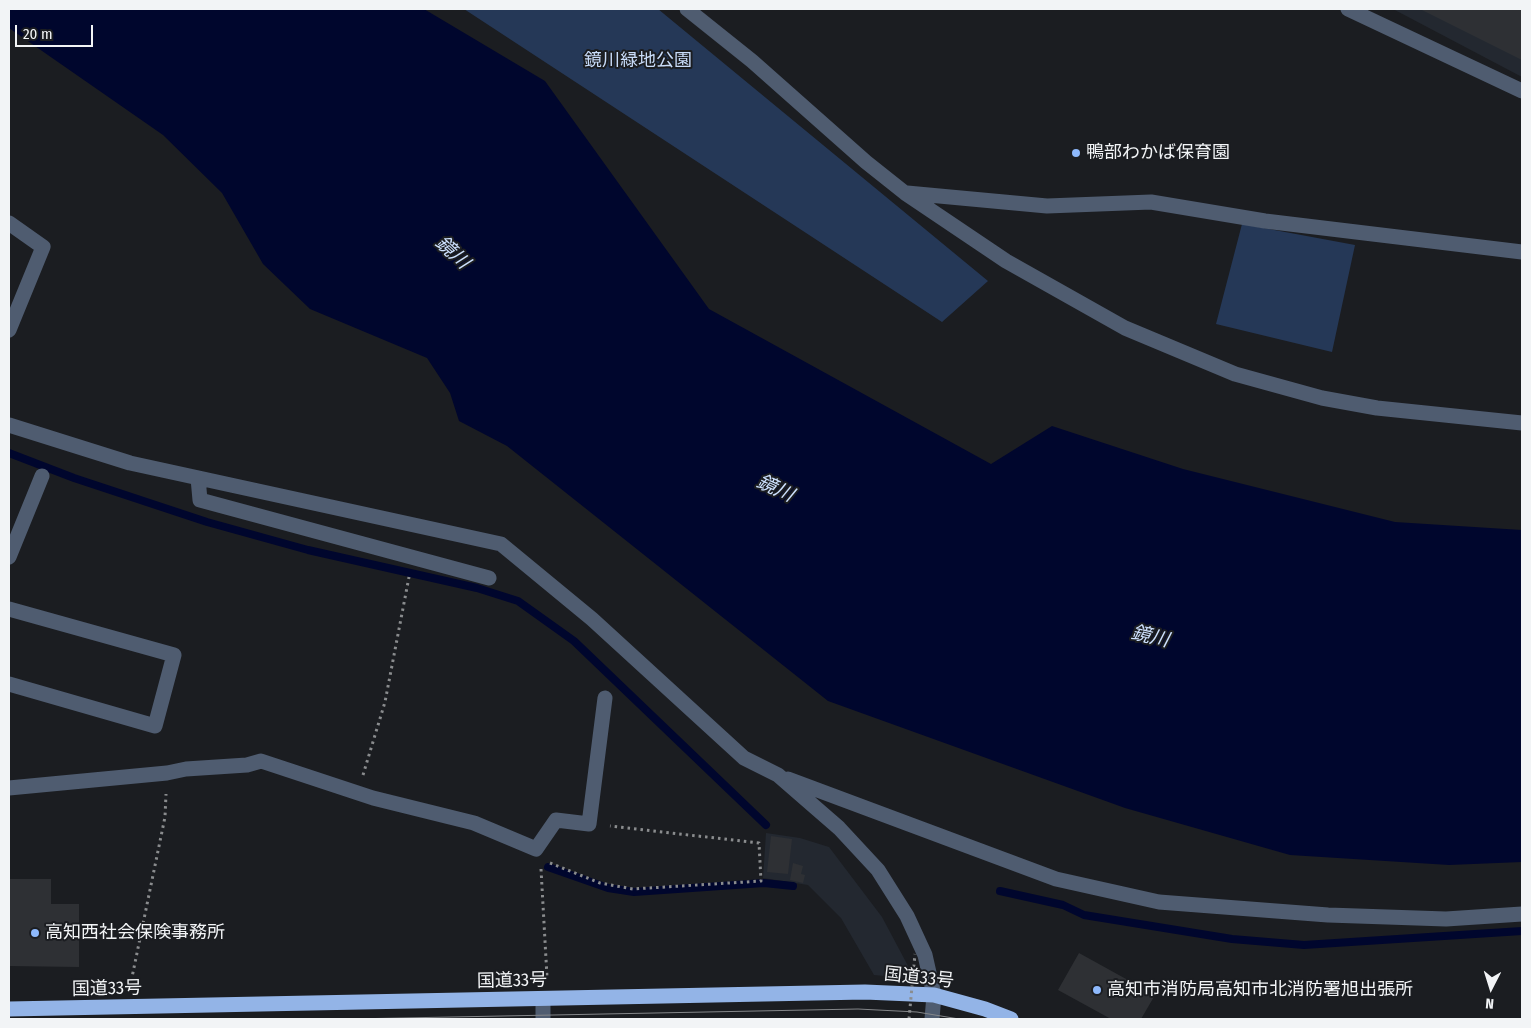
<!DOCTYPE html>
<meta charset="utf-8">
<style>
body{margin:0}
#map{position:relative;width:1531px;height:1028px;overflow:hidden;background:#1b1d21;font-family:"Fira Sans Condensed",sans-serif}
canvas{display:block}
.frame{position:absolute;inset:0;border:10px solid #f2f4f6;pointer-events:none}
.north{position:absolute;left:1466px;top:963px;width:50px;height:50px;-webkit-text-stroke:4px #1b1d21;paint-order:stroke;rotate:185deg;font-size:14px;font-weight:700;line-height:20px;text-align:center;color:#f2f4f6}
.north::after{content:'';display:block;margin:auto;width:18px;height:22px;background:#f2f4f6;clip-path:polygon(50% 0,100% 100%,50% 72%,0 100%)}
.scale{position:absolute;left:15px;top:25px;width:78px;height:22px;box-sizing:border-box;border:2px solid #f2f4f6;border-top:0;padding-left:6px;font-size:15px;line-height:18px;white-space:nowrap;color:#f2f4f6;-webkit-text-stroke:4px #1b1d21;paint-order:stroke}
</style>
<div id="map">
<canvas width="1531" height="1028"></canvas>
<div class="frame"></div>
<div class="north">N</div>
<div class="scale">20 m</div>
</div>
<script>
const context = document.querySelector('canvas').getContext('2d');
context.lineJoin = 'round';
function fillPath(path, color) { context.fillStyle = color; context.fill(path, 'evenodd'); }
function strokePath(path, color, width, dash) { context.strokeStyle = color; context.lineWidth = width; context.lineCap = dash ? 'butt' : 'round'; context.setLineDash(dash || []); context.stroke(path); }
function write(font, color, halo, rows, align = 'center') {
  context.font = font + ' "Fira Sans Condensed","Noto Sans JP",sans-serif'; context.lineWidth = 4; context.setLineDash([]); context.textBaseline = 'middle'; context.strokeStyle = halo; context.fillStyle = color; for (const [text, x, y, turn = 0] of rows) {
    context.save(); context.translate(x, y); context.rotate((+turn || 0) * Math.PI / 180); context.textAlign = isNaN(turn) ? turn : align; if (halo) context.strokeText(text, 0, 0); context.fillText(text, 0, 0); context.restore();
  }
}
fillPath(new Path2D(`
 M1393,9h129v68z
 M766,833l34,5 29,9 53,70 33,62 -41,-4 -33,-57 -33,-33 -45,-7z`), '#232830');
fillPath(new Path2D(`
 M464,9h194l330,272 -46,41z
 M1242,224l113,21 -23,107 -116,-28z`), '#253857');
fillPath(new Path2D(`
 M9,9h415l121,72 164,228 282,155 61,-38 131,43 212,53 127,8v332l-73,3 -159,-10 -165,-47 -297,-107 -321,-255 -48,-25 -9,-28 -23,-35 -117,-49 -47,-45 -41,-71 -59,-58 -154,-107z`), '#00062d');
strokePath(new Path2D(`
 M9,453l65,25 133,44 101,28 169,38 41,13 56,40 192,184
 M548,867l60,21 26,4 130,-9 29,3
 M1000,891l63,14 21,10 148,24 72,6 218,-14`), '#00062d', 8);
fillPath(new Path2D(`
 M1420,9h102v51z
 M771,836l21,3 -4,35 -21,-2z
 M793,863l10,3 -2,8 4,1 -2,8 -13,-3z
 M9,879h42v25h28v63l-70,-1z
 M1079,953l76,42 -14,24h-30l-53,-29z`), '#2e3034');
strokePath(new Path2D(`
 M363,775l22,-73 24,-125
 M550,863l50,20 33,6 128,-8 -2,-38 -149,-17
 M541,869l6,108
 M130,987l35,-170 1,-23`), '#8a8c8e', 3, [2.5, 4]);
strokePath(new Path2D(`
 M687,9l65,52 114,101 39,31 101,68 119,67 110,46 87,24 55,10 145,15
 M1348,9l174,82
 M907,193l140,13 104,-4 114,19 257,31
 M9,223l34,24 -34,83
 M9,425l121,38 371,81 91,75 152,139 34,17 61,53 39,42 29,46 18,39 9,40 -2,24
 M198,478l2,22 289,78
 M9,557l33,-81
 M9,609l165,46 -19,71 -146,-42
 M788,779l268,100 103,23 169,13 118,4 76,-5
 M9,788l158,-15 19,-4 61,-4 14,-4 112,37 101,25 62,26 20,-29 33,4 16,-126
 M543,1019v-19`), '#4f5c70', 15);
strokePath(new Path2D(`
 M9,1009l856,-17 69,3 51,14 26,10`), '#93b4e7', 15);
strokePath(new Path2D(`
 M350,1019l508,-10 59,3 42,7`), '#85878a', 1);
strokePath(new Path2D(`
 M909,1019l6,-65`), '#8a8c8e', 3, [2.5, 4]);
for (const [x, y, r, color] of [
 [1076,153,5,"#8eb9fc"],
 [35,933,5,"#8eb9fc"],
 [1097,990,5,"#8eb9fc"]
]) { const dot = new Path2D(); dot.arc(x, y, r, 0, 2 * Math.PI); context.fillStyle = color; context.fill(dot); strokePath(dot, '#1b1d21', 2); }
write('18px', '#c9dcf9', '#1b1d21', [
 ["鏡川緑地公園",638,61]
]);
write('18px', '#f2f4f6', '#1b1d21', [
 ["鴨部わかば保育園",1086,153],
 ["高知西社会保険事務所",45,933],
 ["高知市消防局高知市北消防署旭出張所",1107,990]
], 'left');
write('18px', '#f2f4f6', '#1b1d21', [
 ["国道33号",919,978,6],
 ["国道33号",512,981,-1],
 ["国道33号",107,989,-1]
]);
write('italic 19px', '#cee1fe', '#1b1d21', [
 ["鏡川",452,253,43],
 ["鏡川",775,489,25],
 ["鏡川",1150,637,13]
]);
</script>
